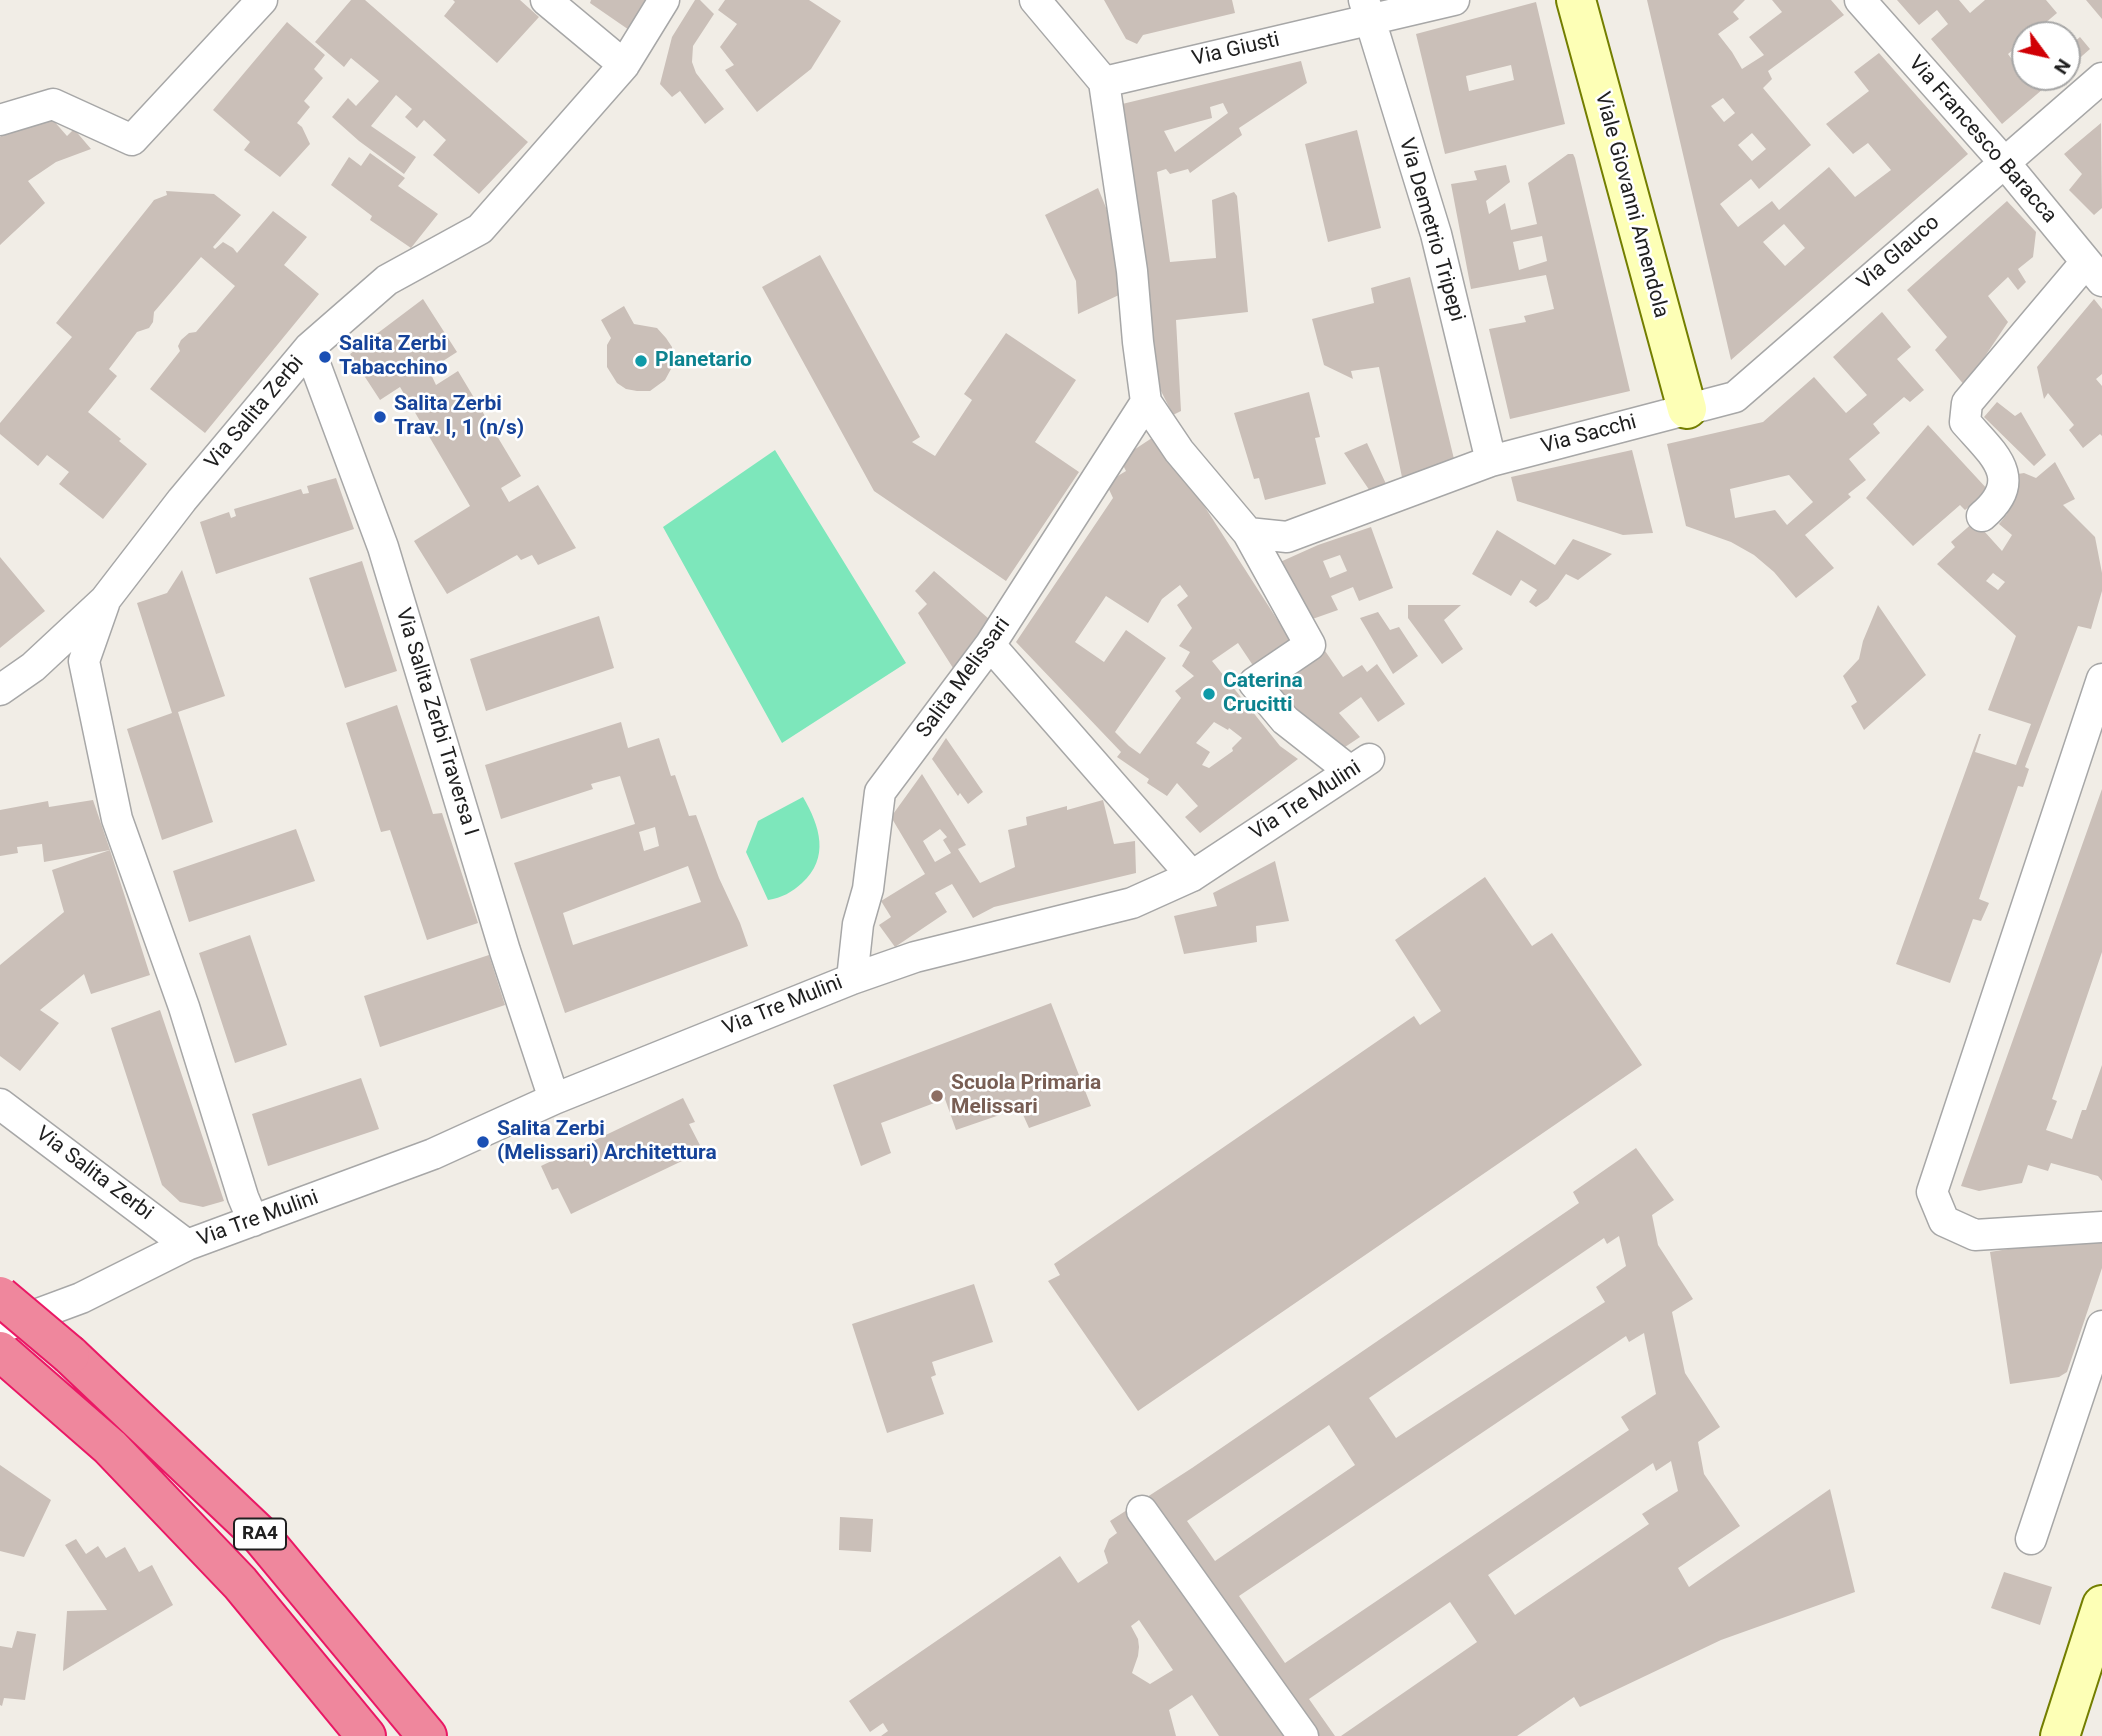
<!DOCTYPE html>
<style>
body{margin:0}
#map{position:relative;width:2102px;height:1736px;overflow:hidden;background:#f1ede6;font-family:Roboto,sans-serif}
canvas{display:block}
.north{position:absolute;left:2011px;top:21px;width:70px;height:70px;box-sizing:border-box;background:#fff;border:2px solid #a6a6a6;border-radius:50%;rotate:123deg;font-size:19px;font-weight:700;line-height:28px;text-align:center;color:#202020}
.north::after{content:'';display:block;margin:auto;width:24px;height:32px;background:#d00005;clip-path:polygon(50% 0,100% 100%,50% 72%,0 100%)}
</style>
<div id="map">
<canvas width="2102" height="1736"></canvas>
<div class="north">N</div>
</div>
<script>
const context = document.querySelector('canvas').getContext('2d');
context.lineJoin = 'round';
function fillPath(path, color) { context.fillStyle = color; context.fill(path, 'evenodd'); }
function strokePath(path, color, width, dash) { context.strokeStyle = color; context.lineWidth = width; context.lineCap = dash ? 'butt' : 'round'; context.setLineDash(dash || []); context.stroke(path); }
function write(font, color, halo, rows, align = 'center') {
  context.font = font + ' Roboto,sans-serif'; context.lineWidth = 5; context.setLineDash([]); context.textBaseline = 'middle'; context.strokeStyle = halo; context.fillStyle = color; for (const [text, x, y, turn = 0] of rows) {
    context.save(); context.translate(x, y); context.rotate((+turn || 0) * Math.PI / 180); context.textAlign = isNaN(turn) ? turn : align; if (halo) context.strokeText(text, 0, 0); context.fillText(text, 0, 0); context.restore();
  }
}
fillPath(new Path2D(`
 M775,450l131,213 -124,80 -119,-216z
 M803,797c17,29 27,61 -1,86 -10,9 -20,15 -34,17l-22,-48 12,-31z`), '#7de7bb');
fillPath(new Path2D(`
 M351,0h14l163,142 -49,52 -46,-39 13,-15 -22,-20 -7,8 -12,-11 7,-8 -16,-14 -25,31 45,31 -12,17 -45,-33 -27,-24 16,-19 8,8 23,-25 -28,-23 -7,9 -29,-25z
 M453,0h67l19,17 -42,46 -53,-47 11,-14z
 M591,0h61l-20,32 -42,-29z
 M695,0h5l14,14 -21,32 -1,16 4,11 28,36 -19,15 -25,-33 -8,6 -12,-13 12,-47z
 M725,0h84l32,21 -30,48 -54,43 -32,-42 9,-5 -14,-18 17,-23 -19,-14z
 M1104,0h128l3,13 -92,22 -6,9 -11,-5z
 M1647,0h98l-12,12 6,7 -21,15 14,18 10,17 22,-14 -15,-18 33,-25 -10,-12h59l13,15 -76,56 4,8 -9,9 48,57 -52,44 -8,-10 -31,25 18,23 34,-26 7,9 50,-43 26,30 36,-27 -23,-27 -15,11 -27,-30 43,-33 -15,-19 25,-19 89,101 -237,206zM1723,98l12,15 -11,9 -13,-16zM1752,133l14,16 -14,12 -14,-16zM1784,224l21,24 -20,18 -22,-24z
 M1897,0h62l11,13 15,-13h61l11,13 -26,22h-6v5l-17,14 17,23 4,3 4,-3h24l-55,47 -71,-85 17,-15 -11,-14 -18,15z
 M2086,0h16v19z
 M1536,2l29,122 -120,30 -29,-120zM1511,65l3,15 -45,11 -3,-15z
 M287,22l38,33 -11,14 9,9 -19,23 6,6 -13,16 5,4 8,17 -30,33 -36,-27 6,-8 -37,-32z
 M2080,37l10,12 -23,20v-21z
 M1301,61l6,22 -68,45 3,7 -52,38 -2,-4 -18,5 -4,-5 -9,3 13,90 46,-4 -4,-58 22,-8 3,4 11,116 -72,8 5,91 -8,4 -24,-48 -31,-262zM1223,103l5,10 -53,39 -11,-21 48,-13 -2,-11z
 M20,119l33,1 14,16 7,-7 17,20 -35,13 -28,19 17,22 -45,42v-108z
 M2101,123l1,85 -8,7 -25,-25 13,-16 -18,-20z
 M1357,130l24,98 -53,14 -23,-98z
 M370,153l35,25 -7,8 40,28 -27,34 -41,-28 2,-4 -41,-31 18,-28 12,9z
 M1568,154h5l2,4 55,233 -120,28 -21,-90 37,-7 -2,-6 30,-7 -8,-34 -75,14 -20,-105 26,-4 -3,-9 32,-6 4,17 -24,19 3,13 16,-11 6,27 26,-6 -9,-41zM1542,236l5,25 -28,9 -6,-28z
 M1098,188l17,42 4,65 -41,19 -2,-33 -31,-66z
 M166,191l48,3 27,21 -28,32 2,2 8,-7 10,6 4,5 36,-42 34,26 -23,28 35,29 -114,139 -55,-44 30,-38 -2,-5 3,-6 8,-7 7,-1 39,-46 -34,-29 -47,55 -1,10 -4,6 -12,4 -28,37 8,7 -29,36 33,27 -2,2 28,23 -44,55 -44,-35 10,-12 -22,-17 -9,11 -38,-32v-11l72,-86 -16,-14 95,-119 3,-4 13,-5z
 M2007,201l29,31 -3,25 -15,12 8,13 -8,8 -10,-13 -20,19 20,26 -43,64 -30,-36 12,-13 -40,-47z
 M820,255l100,182 -8,5 23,14 37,-56 -8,-6 42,-61 70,47 -41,62 44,30 -73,109 -132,-90 -112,-204z
 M1410,277l44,182 -51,23 -24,-115 -28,4 2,8 -29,-14 -12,-46 62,-16 -3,-15z
 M423,299l34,53 -28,18 7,15 22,-14 63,105 -20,12 8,14 29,-17 38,63 -38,17 -6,-10 -11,5 -4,-5 -70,39 -33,-53 56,-35 -70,-119 -20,13 -30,-46z
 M2094,299l8,10v65l-6,5 6,7v50l-2,-2 -17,14 -14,-18 5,-5 -26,-32 -4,6 -7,-32z
 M624,306l10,18 23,4 9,10 6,9 1,12 -2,10 -6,11 -15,11h-13l-11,-2 -9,-6 -10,-16v-22l4,-7 -10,-18z
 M1882,312l29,35 -14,12 27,31 -14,12 -6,-5 -31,27 7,9 -31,26 17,21 -18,14 3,3 -46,38 29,33 -38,30 -22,-26 -20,-17 -23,-13 -45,-16 -19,-82 96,-22 51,-45 32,36 21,-18 -34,-38zM1789,475l24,27 -26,23 -12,-15 -40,8 -5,-29z
 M1309,392l11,45 -5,1 11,46 -61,16 -6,-22 -5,1 -20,-66z
 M1997,402l18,14 6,-4 25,43 -12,11 -50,-49z
 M1928,425l61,66 -24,19 -5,-5 -47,41 -47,-48z
 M1158,434l124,193 8,-5 14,22 -46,29 -20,-30 -26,18 68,85 18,13 -98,74 -15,-16 13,-11 -21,-23 -10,13 -20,-13 2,-4 -32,-22 4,-5 -105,-110 97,-144 -7,-15 20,-12 -6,-12zM1180,585l8,11 -11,9 15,23 -13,18 11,6 -8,14 12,10 -19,15 6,7 -41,56 -11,-8 -14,-14 51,-74 -40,-28 -22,32 -29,-20 31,-46 42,27 14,-24zM1214,722l14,8 1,-2 13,10 -10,10 1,3 -24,17 -7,-3 8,-13 -14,-9z
 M1367,443l20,43 -15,8 -28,-41z
 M1632,450l21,83 -30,2 -106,-34 -6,-24z
 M2055,462l20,37 -12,6 32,32 7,36v18l-11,38 -13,-3 -53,141 4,2 -6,18 -5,-1 -39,113 10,4 -8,18 -8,-2 -23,64 -54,-19 83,-230h2l-6,18 41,13 15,-41 -43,-14 28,-74 -79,-72 18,-17 -4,-5 24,-21 27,30 10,-16 -13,-11 8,-10 11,-40 6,-1 12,5zM1993,573l12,9 -7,8 -12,-9z
 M336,478l18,51 -138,45 -16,-52 29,-10 2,6 5,-2 -2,-7 67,-20 2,5 6,-1 -2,-7z
 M1371,527l22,61 -34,13 -6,-14 -22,9 7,14 -34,12 -35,-55 49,-22zM1340,555l7,16 -17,7 -7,-17z
 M1497,530l58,35 18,-26 39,15 -34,26 -12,-6 -18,25 -12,8 -7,-5 8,-12 -16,-10 -10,16 -39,-22z
 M0,557l45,54 -45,37z
 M362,561l35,110 -52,17 -36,-110z
 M182,570l43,126 -47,16 35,110 -51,18 -35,-111 45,-16 -35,-110 30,-10z
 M934,571l55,48 -36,49 -35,-55 9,-9 -12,-13z
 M1408,605h53l-17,15 19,29 -21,15 -34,-46z
 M1878,605l48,70 -62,55 -13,-24 6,-4 -14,-26 16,-17 4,-18z
 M1378,612l12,18 9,-3 19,29 -25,18 -33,-56z
 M599,616l15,52 -128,43 -16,-52z
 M1321,645l22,32 19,-12 5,7 10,-8 28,40 -27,18 -17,-25 -22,16 21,24 -21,14 -70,-62z
 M397,705l36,109 9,-1 36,110 -51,17 -37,-110 -9,2 -35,-109z
 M621,722l7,26 31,-10 12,38 4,-1 14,41 7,-1 23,63 21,45 8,23 -183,67 -51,-150 121,-39 -15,-48 -29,8 2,5 -92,30 -16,-54zM655,827l4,19 -15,5 -5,-19zM688,866l13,36 -128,43 -10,-32z
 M946,738l37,54 -15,12 -8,-11 -2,3 -26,-37z
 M922,774l44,71 -8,4 22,34 35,-16 -7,-37 19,-5 -1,-8 41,-11v4l36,-10 11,44 21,-3 1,32 -142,34 -21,11 -21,-34 -17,9 12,19 -52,35 -16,-22 12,-8 -10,-16 44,-27 -34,-57zM940,829l7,8 -4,3 8,13 -16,9 -12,-21z
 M2102,789v163l-50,147 5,2 -11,29 26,9 10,-29h4l16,-45v116l-4,-5 -47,-13 -3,8 -20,-6 -6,18 -43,8 -18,-5z
 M93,800l17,50 40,125 -59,19 -7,-20 -44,36 19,13 -39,48 -20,-15v-91l64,-53 -12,-42 58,-20 -66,12 -2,-18 -25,3 1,6 -18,3v-46l48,-9 1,6z
 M296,829l19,52 -126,41 -16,-51z
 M1275,861l14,60 -33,5 1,16 -73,12 -10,-38 43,-10 -4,-13z
 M1485,877l47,69 20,-13 90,132 -504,346 -90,-130 12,-6 -6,-11 360,-248 6,9 21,-14 -46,-71z
 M250,935l37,110 -52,18 -36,-110z
 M489,955l16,50 -125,42 -16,-51z
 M1051,1003l40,103 -62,22 -9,-20 -64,22 -11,-31 -64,24 10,30 -30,13 -28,-81z
 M160,1010l64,191 -21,6 -23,-5 -18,-17 -51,-157z
 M361,1078l18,51 -111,37 -16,-52z
 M683,1098l12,24 -6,2 14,27 -132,63 -13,-26 -6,2 -11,-24z
 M1636,1148l38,52 -22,15 6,30 35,54 -21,13 13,61 35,54 -22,15 6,32 36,52 -62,42 11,19 141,-98 25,103 -134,48 -141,67 -6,-10 -57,39h-176l136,-94 -27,-40 -141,97 26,37h-116l-27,-41 -23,15 7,26h-295l7,-5 -5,-8 -13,9 -21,-31 211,-145 18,27 30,-20 -4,-12 5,-12 8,-6 -7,-12 82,-53 387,-265 -6,-11zM1619,1236l7,30 -30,21 9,15 -209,136 -27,-40 235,-160 3,6zM1644,1333l12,61 -35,23 8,13 -344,233 -46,-67 387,-260 3,6zM1329,1425l26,40 -140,96 -28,-40zM1671,1461l7,30 -36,23 7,10 -134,91 -27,-40 165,-112 3,8zM1139,1620l34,50 -23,14 -18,-11 6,-17 1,-9 -1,-8 -7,-13z
 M2099,1234l3,1v33l-35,104 -8,5 -49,7 -20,-132z
 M974,1284l19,58 -61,20 4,13 -5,2 13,37 -57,19 -35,-109z
 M0,1465l51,35 -27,57 -24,-6z
 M840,1517l33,2 -2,33 -32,-2z
 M76,1539l10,15 12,-8 8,12 19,-11 14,25 13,-7 21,40 -110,66 4,-60 40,-1 -42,-65z
 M2004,1572l48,15 -12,38 -49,-17z
 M17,1631l19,3 -11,66 -21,-2 -2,8 -2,-1v-59l12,2z`), '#cabfb8');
const street = new Path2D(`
 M546,0l78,65
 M1035,0l69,82 28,189 6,71 8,60 33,49 69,82 39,4 204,-76 244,-64 367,-319
 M1364,0l72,234 55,227
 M1860,0l144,162 98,119
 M1104,82l350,-82
 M0,120l53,-16 79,36 130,-140
 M309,348l74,199 122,404 49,148
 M1982,516c44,-37 11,-62 -17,-94l2,-19 119,-141
 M1248,533l62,112 -56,38 31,37 65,51
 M104,604l-20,57 33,158 67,188 59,190 10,24
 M990,645l202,231
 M2102,679l-170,513 12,29 31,14 127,-8
 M0,690l33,-23 72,-67 77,-100 127,-152 78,-68 93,-51 144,-164 40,-65
 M852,979l6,-55 10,-35 12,-97 110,-147 156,-243
 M0,1104l187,141
 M0,1328l81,-30 106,-53 246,-91 121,-55 298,-120 63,-22 217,-54 60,-27 177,-117
 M1142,1511l161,225
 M2031,1539l71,-213`);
const secondary = new Path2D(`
 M1576,0l111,409
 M2060,1736l42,-131`);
const highway = new Path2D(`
 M0,1351l110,96 130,136 126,153
 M70,1355l190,180 167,201`);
strokePath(street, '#a7a7a7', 33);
strokePath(secondary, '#737e00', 42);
strokePath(highway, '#ea1865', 42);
strokePath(street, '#fff', 30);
strokePath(secondary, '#fdffb6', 38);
strokePath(highway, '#ef879d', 38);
const highwayBridge = new Path2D(`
 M0,1296l70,59`);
strokePath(highwayBridge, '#ea1865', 42, []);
strokePath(highwayBridge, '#ef879d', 38);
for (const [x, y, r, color] of [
 [325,357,7,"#1a4fb4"],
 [641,361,7,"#0f9aa8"],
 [380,417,7,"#1a4fb4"],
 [1209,694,7,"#0f9aa8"],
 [937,1096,7,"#8d6e63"],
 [483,1142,7,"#1a4fb4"]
]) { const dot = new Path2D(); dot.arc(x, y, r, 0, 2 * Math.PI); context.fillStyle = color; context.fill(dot); strokePath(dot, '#fff', 2.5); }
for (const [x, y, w] of [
 [260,1534,52]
]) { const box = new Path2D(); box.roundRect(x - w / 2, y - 15.5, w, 31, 5); context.fillStyle = '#fff'; context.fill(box); strokePath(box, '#202020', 2); }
write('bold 19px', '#202020', null, [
 ["RA4",260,1534]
]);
write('21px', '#202020', '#fff', [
 ["Via Giusti",1236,50,-13],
 ["Via Francesco Baracca",1982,140,49],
 ["Viale Giovanni Amendola",1631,205,75],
 ["Via Demetrio Tripepi",1431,230,74],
 ["Via Glauco",1899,253,-41],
 ["Via Salita Zerbi",255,413,-50],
 ["Via Sacchi",1589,435,-15],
 ["Salita Melissari",964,678,-54],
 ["Via Salita Zerbi Traversa I",436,722,73],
 ["Via Tre Mulini",1306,801,-33],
 ["Via Tre Mulini",783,1006,-22],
 ["Via Salita Zerbi",94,1174,37],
 ["Via Tre Mulini",258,1219,-20]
]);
write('bold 21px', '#164399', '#fff', [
 ["Salita Zerbi",339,345],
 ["Tabacchino",339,369],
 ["Salita Zerbi",394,405],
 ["Trav. I, 1 (n/s)",394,429],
 ["Salita Zerbi",497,1130],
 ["(Melissari) Architettura",497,1154]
], 'left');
write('bold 21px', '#0d838f', '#fff', [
 ["Planetario",655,361],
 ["Caterina",1223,682],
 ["Crucitti",1223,706]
], 'left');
write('bold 21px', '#785e54', '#fff', [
 ["Scuola Primaria",951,1084],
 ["Melissari",951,1108]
], 'left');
</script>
